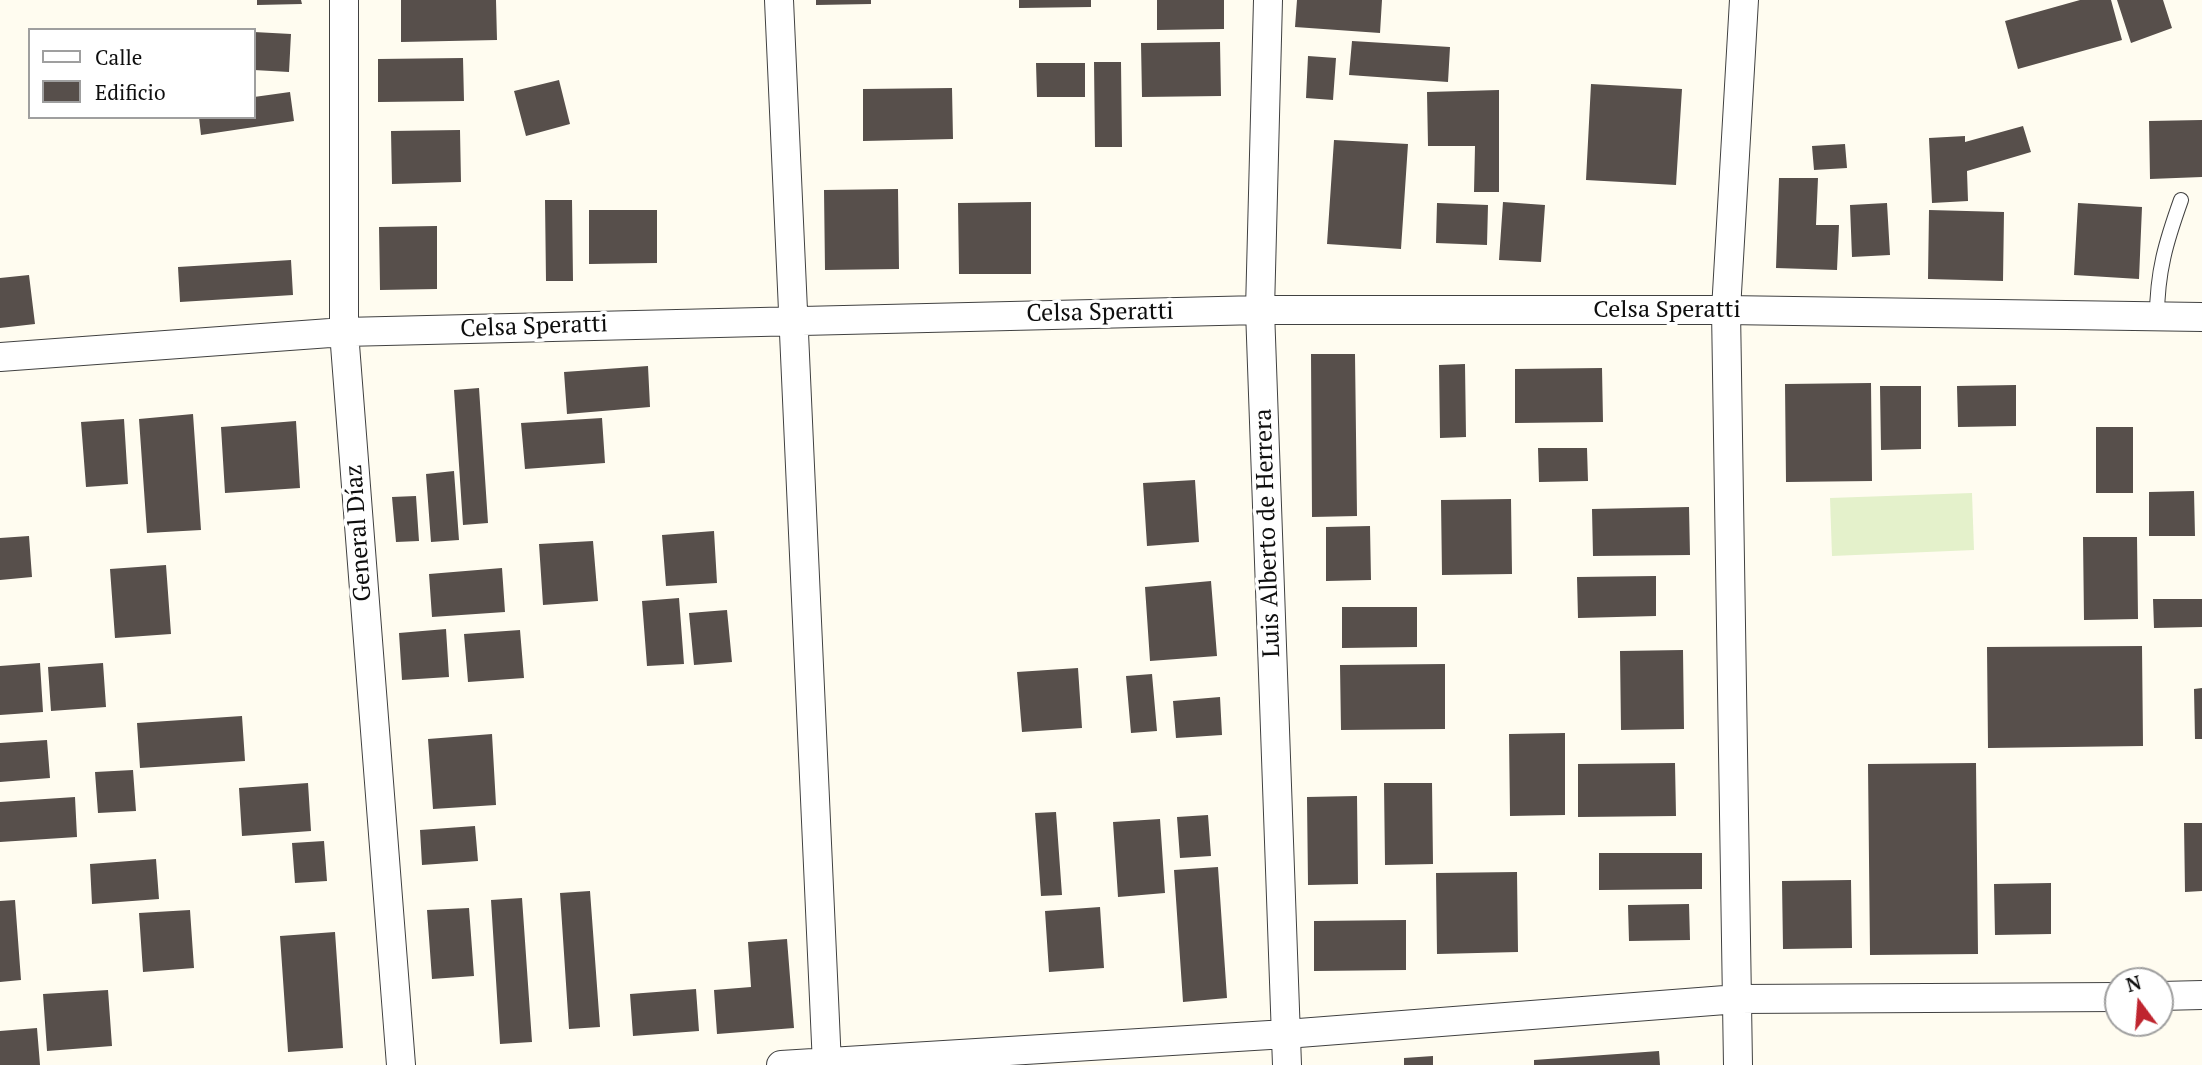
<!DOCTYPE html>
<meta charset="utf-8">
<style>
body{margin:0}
#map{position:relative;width:2202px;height:1065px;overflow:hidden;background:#fffcf0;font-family:"PT Serif",serif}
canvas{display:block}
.legend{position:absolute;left:28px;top:28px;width:228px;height:91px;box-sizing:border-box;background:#fff;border:2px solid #9f9f9f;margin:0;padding:9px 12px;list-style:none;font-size:21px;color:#0e0e0e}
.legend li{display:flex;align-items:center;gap:14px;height:35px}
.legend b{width:35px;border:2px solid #9f9f9f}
.north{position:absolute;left:2104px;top:967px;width:70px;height:70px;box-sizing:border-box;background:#fff;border:2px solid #9f9f9f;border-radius:50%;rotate:344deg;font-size:19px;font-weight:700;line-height:28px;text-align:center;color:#0e0e0e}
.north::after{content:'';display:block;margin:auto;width:24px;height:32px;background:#bf252f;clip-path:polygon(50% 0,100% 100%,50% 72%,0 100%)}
</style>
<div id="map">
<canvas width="2202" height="1065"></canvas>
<ul class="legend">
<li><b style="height:9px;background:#fff"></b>Calle</li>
<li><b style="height:19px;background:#574f4b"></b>Edificio</li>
</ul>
<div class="north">N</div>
</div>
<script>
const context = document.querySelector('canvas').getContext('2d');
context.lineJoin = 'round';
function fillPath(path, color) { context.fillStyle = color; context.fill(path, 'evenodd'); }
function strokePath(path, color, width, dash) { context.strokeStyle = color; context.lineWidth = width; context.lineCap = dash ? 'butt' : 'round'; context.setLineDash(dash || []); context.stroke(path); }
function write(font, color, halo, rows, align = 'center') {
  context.font = font + ' "PT Serif",serif'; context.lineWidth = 7; context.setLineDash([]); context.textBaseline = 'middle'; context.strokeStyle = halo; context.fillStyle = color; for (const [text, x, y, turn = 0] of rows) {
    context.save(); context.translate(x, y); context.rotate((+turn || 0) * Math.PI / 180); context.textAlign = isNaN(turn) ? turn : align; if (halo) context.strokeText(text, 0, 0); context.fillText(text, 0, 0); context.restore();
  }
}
fillPath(new Path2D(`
 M1972,493l2,57 -142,6 -2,-58z`), '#e4f1cb');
fillPath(new Path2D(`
 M257,0h44l1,4 -45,1z
 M401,0h95l1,40 -96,2z
 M816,0h55v4l-55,1z
 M1019,0h72v7l-72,1z
 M1157,0h67v29l-67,1z
 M1297,0h85l-2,33 -85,-6z
 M2080,0h31l11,40 -104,29 -13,-48z
 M2117,0h46l9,28 -41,15z
 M254,32l37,2 -2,38 -35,-2z
 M1352,41l98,6 -2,35 -99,-7z
 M1220,42l1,54 -79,1 -1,-54z
 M1308,56l28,2 -3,42 -27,-2z
 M463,58l1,43 -86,1v-43z
 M1094,62h27l1,85h-27z
 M1036,63h49v34h-48z
 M559,80l11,44 -44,12 -12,-45z
 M1591,84l91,5 -6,96 -90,-5z
 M952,88l1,51 -90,2v-52z
 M1499,90v102h-25l1,-46h-47l-1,-54z
 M290,92l4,29 -93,14 -2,-18h55v-20z
 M2202,120v57l-52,2 -1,-58z
 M2023,126l8,26 -64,19 1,30 -36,2 -3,-65 36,-2v6z
 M460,130l1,52 -69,2 -1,-53z
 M1334,140l74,4 -7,105 -74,-5z
 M1845,144l2,24 -33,2 -2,-24z
 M1779,178h39l-2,47h23l-2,45 -61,-2z
 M898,189l1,80 -74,1 -1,-80z
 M545,200h27l1,81h-27z
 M1031,202v72h-72l-1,-71z
 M1503,202l42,3 -4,57 -42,-2z
 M1437,203l51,2 -1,40 -51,-2z
 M1887,203l3,52 -38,2 -2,-52z
 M2078,203l64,4 -3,72 -65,-4z
 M589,210h68v53l-68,1z
 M1929,210l75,2 -1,69 -75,-2z
 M437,226v63l-57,1 -1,-63z
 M291,260l2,35 -113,7 -2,-35z
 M29,275l6,49 -35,4v-50z
 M1311,354h44l2,162 -45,1z
 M1465,364l1,73 -26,1 -1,-73z
 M648,366l2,41 -83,7 -3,-42z
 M1602,368l1,54 -88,1v-54z
 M1871,383l1,98 -86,1 -1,-98z
 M2016,385v41l-58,1 -1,-41z
 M1880,386h41v63l-40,1z
 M479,388l9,135 -25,2 -9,-135z
 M193,414l8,116 -54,3 -8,-114z
 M602,418l3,45 -80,6 -4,-46z
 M124,419l4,65 -42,3 -5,-65z
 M296,421l4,67 -75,5 -4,-66z
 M2096,427h37v66h-37z
 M1538,448h49l1,33 -49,1z
 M454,471l5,69 -28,2 -5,-68z
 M1195,480l4,62 -52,4 -4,-63z
 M2194,491l1,45h-46v-44z
 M416,496l3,45 -23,1 -4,-45z
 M1511,499l1,75 -70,1 -1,-75z
 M1689,507l1,48 -97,1 -1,-47z
 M1370,526l1,54 -45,1v-54z
 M714,531l3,52 -51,3 -4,-51z
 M29,536l3,41 -32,3v-42z
 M2083,537h54l1,82 -54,1z
 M593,541l5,60 -55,4 -4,-61z
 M166,565l5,69 -56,4 -5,-69z
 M502,568l3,44 -73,5 -3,-43z
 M1656,576v40l-78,2 -1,-41z
 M1211,581l6,75 -67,5 -5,-74z
 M679,598l5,66 -37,2 -5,-65z
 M2153,599h49v28l-48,1z
 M1342,607h75v40l-75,1z
 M727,610l5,52 -38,3 -5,-52z
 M446,629l3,48 -47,3 -3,-47z
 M520,630l4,48 -56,4 -4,-48z
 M2142,646l1,100 -155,2 -1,-101z
 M1683,650l1,79 -63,1 -1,-79z
 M40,663l3,49 -43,3v-49z
 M103,663l3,44 -55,4 -3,-44z
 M1445,664v65l-104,1 -1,-65z
 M1078,668l4,60 -60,4 -5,-60z
 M1152,674l5,57 -26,2 -5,-57z
 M2202,688v51h-7l-1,-50z
 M1220,697l2,38 -46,3 -3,-37z
 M242,716l3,45 -105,7 -3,-45z
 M1565,733v82l-55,1 -1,-82z
 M492,734l4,71 -63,4 -5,-70z
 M47,740l3,38 -50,4v-39z
 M1675,763l1,53 -98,1v-53z
 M1976,763l2,191 -108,1 -2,-191z
 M133,770l3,41 -38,2 -3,-41z
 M308,783l3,48 -69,5 -3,-48z
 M1384,783h48l1,81 -48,1z
 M1357,796l1,88 -50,1 -1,-88z
 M75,797l2,40 -77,5v-40z
 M1056,812l6,83 -21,1 -6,-83z
 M1208,815l3,41 -31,2 -3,-41z
 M1160,819l5,74 -47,4 -5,-75z
 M2184,823h18v68l-17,1z
 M475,826l3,35 -56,4 -2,-35z
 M324,841l3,40 -32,2 -3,-40z
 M1599,853h103v36l-103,1z
 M156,859l3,40 -67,5 -2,-40z
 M1218,867l9,131 -44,4 -9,-132z
 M1517,872l1,80 -81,2 -1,-81z
 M1851,880l1,68 -69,1 -1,-68z
 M2051,883v51l-56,1 -1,-51z
 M590,891l10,136 -31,2 -9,-136z
 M522,898l10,144 -32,2 -9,-144z
 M15,900l6,80 -21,2v-81z
 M1689,904l1,36 -61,1 -1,-36z
 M1100,907l4,61 -55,4 -4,-61z
 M469,908l5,68 -42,3 -5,-69z
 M190,910l4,58 -51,4 -4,-59z
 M1406,920v50l-92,1v-50z
 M335,932l8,116 -55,4 -8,-116z
 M787,939l7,89 -77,6 -3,-44 37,-3 -3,-45z
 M696,989l3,42 -66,5 -3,-42z
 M108,990l4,56 -65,5 -4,-57z
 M37,1028l3,37h-40v-34z
 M1659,1051l1,14h-126v-5z
 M1433,1056v9h-29v-7z`), '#574f4b');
const service = new Path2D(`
 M2157,317c0,-45 9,-75 24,-117`);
const minor = new Path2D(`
 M344,0v332l57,733
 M779,0l48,1065
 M1268,0l-8,310 27,755
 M0,357l344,-25 916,-22h466l476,7
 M2160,996l42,-1
 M781,1065l505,-31 452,-35 380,-2
 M1738,1065l-12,-755 18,-310`);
strokePath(service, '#414141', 16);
strokePath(minor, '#414141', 30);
strokePath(service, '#fff', 14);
strokePath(minor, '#fff', 28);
write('24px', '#0e0e0e', '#fff', [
 ["Celsa Speratti",1667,310],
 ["Celsa Speratti",1100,313,-1],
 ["Celsa Speratti",534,327,-2],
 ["General Díaz",359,533,-94],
 ["Luis Alberto de Herrera",1268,533,-92]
]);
</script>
